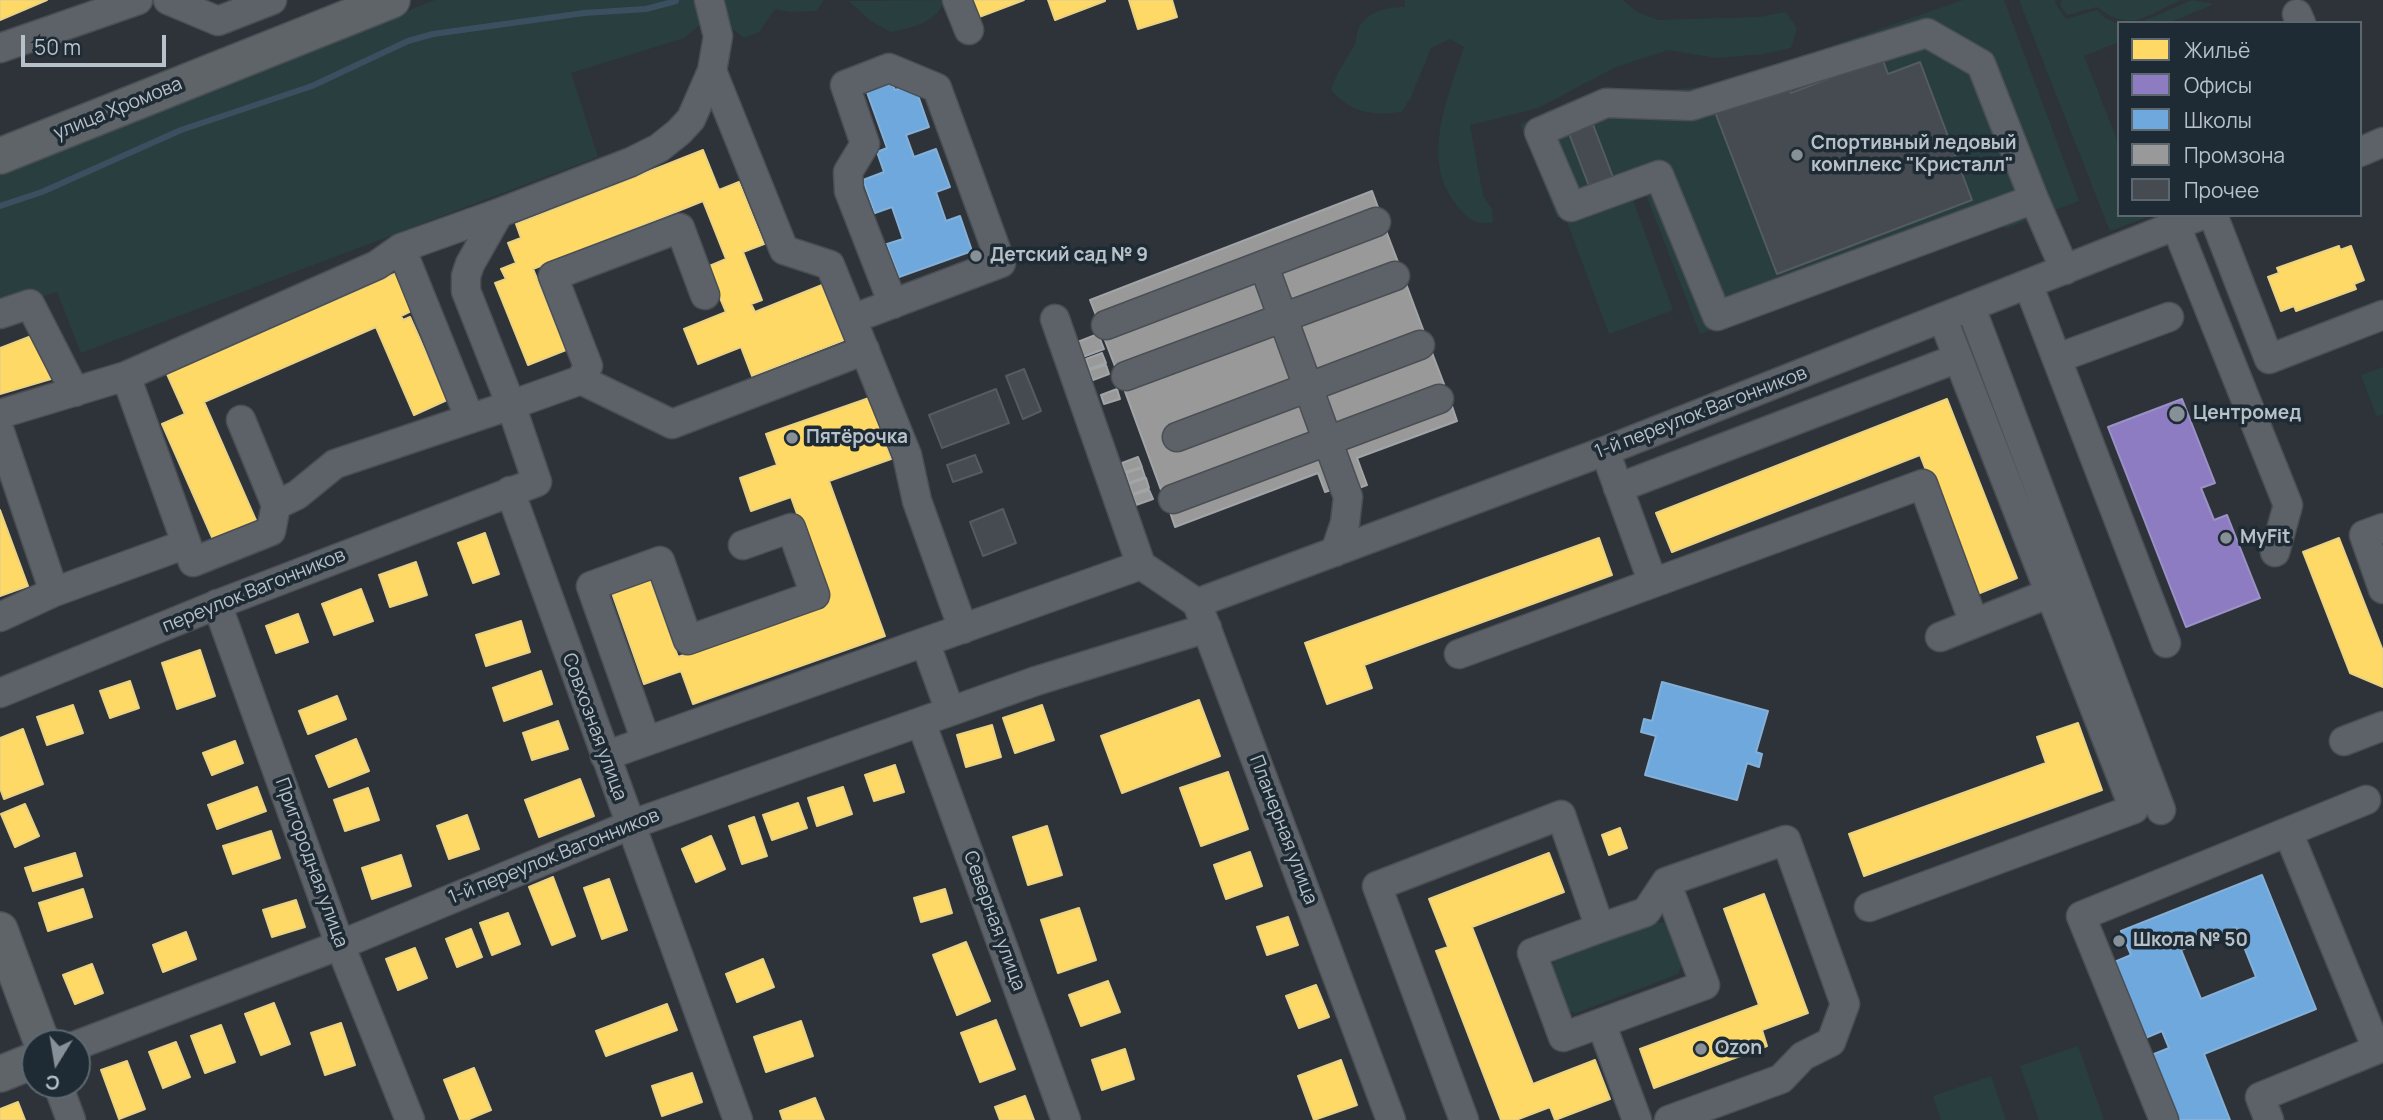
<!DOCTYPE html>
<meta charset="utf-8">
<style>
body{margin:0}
#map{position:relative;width:2383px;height:1120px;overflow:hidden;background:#2d3339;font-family:Manrope,sans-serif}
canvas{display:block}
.legend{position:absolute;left:2117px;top:21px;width:245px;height:196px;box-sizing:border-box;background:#1f2b34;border:2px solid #5c6770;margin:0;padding:9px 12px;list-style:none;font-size:21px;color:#b7c1ca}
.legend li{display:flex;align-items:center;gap:14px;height:35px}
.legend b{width:35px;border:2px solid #5c6770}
.north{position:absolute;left:21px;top:1029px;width:70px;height:70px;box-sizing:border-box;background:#1f2b34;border:2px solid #5c6770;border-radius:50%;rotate:191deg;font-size:19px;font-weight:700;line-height:28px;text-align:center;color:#b7c1ca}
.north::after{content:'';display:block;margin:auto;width:24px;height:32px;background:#878f97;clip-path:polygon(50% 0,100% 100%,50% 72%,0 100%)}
.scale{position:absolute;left:21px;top:35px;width:145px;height:32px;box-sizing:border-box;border:4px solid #b7c1ca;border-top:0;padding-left:9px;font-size:21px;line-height:24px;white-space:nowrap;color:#b7c1ca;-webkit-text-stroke:5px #1f2b34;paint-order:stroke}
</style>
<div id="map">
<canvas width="2383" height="1120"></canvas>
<ul class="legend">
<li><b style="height:19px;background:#ffd966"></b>Жильё</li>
<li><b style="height:19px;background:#8e7cc3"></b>Офисы</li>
<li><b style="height:19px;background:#6fa8dc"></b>Школы</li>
<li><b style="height:19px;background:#999"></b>Промзона</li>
<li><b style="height:19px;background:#454b50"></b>Прочее</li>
</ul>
<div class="north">С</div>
<div class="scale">50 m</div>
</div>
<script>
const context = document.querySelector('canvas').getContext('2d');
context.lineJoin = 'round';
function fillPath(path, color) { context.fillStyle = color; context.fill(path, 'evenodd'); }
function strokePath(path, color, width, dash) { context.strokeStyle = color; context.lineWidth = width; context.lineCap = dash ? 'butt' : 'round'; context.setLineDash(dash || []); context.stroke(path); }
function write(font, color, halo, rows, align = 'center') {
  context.font = font + ' Manrope,sans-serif'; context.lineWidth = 7; context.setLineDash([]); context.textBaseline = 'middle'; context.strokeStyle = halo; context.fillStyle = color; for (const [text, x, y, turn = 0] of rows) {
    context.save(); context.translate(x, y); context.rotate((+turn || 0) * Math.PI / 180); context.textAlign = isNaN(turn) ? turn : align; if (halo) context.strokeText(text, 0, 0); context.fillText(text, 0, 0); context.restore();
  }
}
fillPath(new Path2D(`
 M435,0h266l6,19 -23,19 -113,35 27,84 -517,196 -24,-61 -57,17v-138z
 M720,0h104l-8,11 -26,1 -15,-3 -16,23 -15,6 -17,-13z
 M944,0c-6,23 -34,28 -53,32l-20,-11 -22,-20z
 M1405,0h218l14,12 21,8 101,-3 27,-5 11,17 -6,19 -28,6 -46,4 -49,-8 -52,17 -78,41 -68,17 13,71 9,13 1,13c-15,3 -22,-1 -32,-12 -44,-47 -13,-111 3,-163l-14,-8 -19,9 -21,51 -9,13c-29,4 -50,1 -70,-22 5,-17 14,-28 23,-44 3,-5 2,-10 4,-16 7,-18 29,-23 47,-23z
 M1963,0h41l75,201 -71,27 -19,-3 -289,109 -57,-147 -86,31 -37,-94 75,-28 125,-11z
 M2019,0h37l-1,3 11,16 31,-9 8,8 14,6v18l-35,14 35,89v70h27l1,2 -37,14z
 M2062,0h119c-34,15 -50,34 -84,7l-30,8 -7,-10z
 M2192,0l22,4 -46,19h-29z
 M1631,195l42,115 -64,24 -43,-115z
 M2383,367v47l-6,3 -16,-42z
 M1657,922l10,1 15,42 -4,9 -102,39 -11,-2 -16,-41 6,-9z
 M2078,1046l26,74h-65l-19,-54z
 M1991,1076l15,44h-65l-8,-24z`), '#293e3f');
const homes = new Path2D(`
 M0,0h47l-47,20z
 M972,0h52l-45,17z
 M1048,0h57v1l-50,19z
 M1129,0h43l5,17 -39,12z
 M703,150l16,40 20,-8 25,62 -21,8 19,48 -11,4 4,8 67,-27 22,55 -92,36 -11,-29 -43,17 -14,-35 42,-17 -19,-45 19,-8 -23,-58 -170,68 33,81 -38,15 -33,-82 11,-4 -5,-10 15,-6 -8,-20 13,-5 -5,-14z
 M2339,246l1,4 11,-4 13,34 -10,4 2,5 -60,22 -2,-5 -13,5 -13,-34 11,-4 -2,-5z
 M399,272l16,37 -14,7 2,4 7,-3 37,83 -33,15 -38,-88 -172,75 54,123 -43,19 -53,-120 23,-10 -18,-40z
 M34,335l17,44 -51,15v-46z
 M869,398l22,61 -62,22 56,155 -192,68 -12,-33 -37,13 -32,-91 38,-14 28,78 151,-54 -38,-106 -40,14 -11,-33 37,-13 -11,-31z
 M1947,399l70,179 -42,17 -55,-140 -248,97 -16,-39z
 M0,510l28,76 -28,10z
 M485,533l14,41 -26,9 -15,-40z
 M1599,538l13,37 -248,90 8,23 -45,16 -22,-61z
 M2339,538l44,113v36l-33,-14 -47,-121z
 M416,562l11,33 -37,12 -11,-32z
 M361,589l12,32 -39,14 -12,-31z
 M298,614l10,28 -32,11 -10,-27z
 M521,621l9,31 -44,14 -10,-31z
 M200,650l15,46 -38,13 -15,-46z
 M541,671l11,33 -48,17 -11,-33z
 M130,681l9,27 -29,10 -10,-27z
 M337,696l9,23 -38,15 -9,-23z
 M1199,700l21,56 -98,37 -21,-57z
 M73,705l10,28 -36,12 -10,-28z
 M1042,705l12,35 -39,13 -12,-35z
 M558,721l10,28 -36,11 -9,-27z
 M2078,723l24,67 -238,86 -15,-42 197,-71 -9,-26z
 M992,725l9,32 -35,10 -9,-32z
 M23,729l20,55 -39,15 -4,-11v-50z
 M356,739l13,32 -40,16 -13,-31z
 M235,741l8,22 -31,12 -9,-22z
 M895,765l9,27 -30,9 -9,-26z
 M1228,772l20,57 -47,17 -21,-58z
 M580,779l14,37 -55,21 -14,-37z
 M257,787l9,24 -49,18 -9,-24z
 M843,787l9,27 -35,12 -9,-28z
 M368,788l11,32 -34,11 -11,-31z
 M798,803l9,25 -35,12 -9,-25z
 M25,804l14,32 -24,11 -14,-33z
 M467,815l12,34 -30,10 -12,-33z
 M754,817l13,39 -25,8 -13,-38z
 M1047,826l15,49 -34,10 -15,-48z
 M1620,828l7,20 -18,7 -7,-20z
 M271,831l9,27 -47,16 -10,-28z
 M711,836l14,33 -29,13 -14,-33z
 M1250,852l12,34 -36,13 -12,-34z
 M75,853l7,23 -49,15 -8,-23z
 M1549,853l15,39 -92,35 61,157 62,-24 15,39 -55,21 -5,-13 -34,13h-15l-65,-169 12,-4 -19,-48z
 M401,855l10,31 -39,13 -10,-31z
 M553,877l22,59 -23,9 -23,-58z
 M609,879l18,51 -25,9 -18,-51z
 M83,889l9,28 -44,14 -9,-28z
 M945,889l7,24 -31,9 -7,-24z
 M1764,894l44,119 -46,17 5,16 -113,42 -14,-39 119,-44 -35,-96z
 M296,900l9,27 -33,10 -9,-27z
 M1079,908l17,52 -38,13 -17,-53z
 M508,913l12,31 -28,11 -12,-32z
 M1288,917l10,28 -31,10 -10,-28z
 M471,929l11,28 -25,10 -11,-28z
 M186,932l10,27 -33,13 -10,-27z
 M966,942l24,59 -33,14 -24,-60z
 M415,948l12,30 -29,12 -12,-31z
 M763,959l11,28 -37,15 -11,-28z
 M92,964l11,29 -28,11 -12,-29z
 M1108,981l12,31 -39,14 -12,-31z
 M1316,985l13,32 -30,11 -13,-32z
 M274,1003l16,41 -29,11 -16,-41z
 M667,1004l10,26 -71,26 -10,-25z
 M996,1020l19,49 -35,13 -19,-49z
 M801,1021l12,35 -47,16 -12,-35z
 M341,1023l14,42 -30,10 -14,-42z
 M221,1025l14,37 -30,11 -14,-37z
 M176,1042l14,35 -27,11 -14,-36z
 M1125,1049l9,30 -32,11 -10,-30z
 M1341,1060l16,45 -43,15 -16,-44z
 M127,1061l18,48 -26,10 -18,-49z
 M474,1068l17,42 -24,10h-7l-16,-40z
 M692,1073l10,29 -40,14 -10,-30z
 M1025,1096l9,24h-34l-5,-13z
 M815,1098l9,22h-41l-3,-9z
 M18,1102l7,18h-25v-11z`);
fillPath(homes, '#ffd966');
strokePath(homes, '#e9d284', 2);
const offices = new Path2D(`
 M2182,399l33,84 -14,5 13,32 13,-5 33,83 -74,29 -78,-200z`);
fillPath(offices, '#8e7cc3');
strokePath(offices, '#9a91c5', 2);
const schools = new Path2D(`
 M891,81l4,9 19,-6 15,43 -23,8 8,22 22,-8 14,38 -14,5 10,29 14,-5 12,35 -73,26 -12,-33 16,-5 -11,-32 -17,6 -12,-33 21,-8 -7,-20 10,-4 -23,-64z
 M1662,682l106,29 -12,41 6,2 -3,13 -12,-4 -10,37 -92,-25 11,-39 -15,-4 3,-13 8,2z
 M2262,875l54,134 -112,45 26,66h-56l-25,-64 20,-8 -7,-17 -19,8 -31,-76 19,-8 -10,-24zM2236,927l20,50 -55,22 -20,-49z`);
fillPath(schools, '#6fa8dc');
strokePath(schools, '#85b0d7', 2);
const industry = new Path2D(`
 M1372,191l7,19 -282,108 -7,-18z
 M1385,228l13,34 -109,42 -13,-34z
 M1259,276l13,35 -156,58 -13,-34z
 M1405,281l19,51 -110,40 -18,-50z
 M1277,329l19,51 -131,49 7,19 132,-50 12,34 -155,58 -38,-104z
 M1098,334l6,15 -24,9 -5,-15z
 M1431,350l13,34 -110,41 -13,-34z
 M1102,353l4,10 -17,6 -3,-10z
 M1106,365l3,9 -16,6 -4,-10z
 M1117,389l3,10 -16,5 -3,-9z
 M1451,403l6,18 -100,37 10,27 -11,4 -16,-45z
 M1323,450l14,38 -12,4 -7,-19 -143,54 -6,-18z
 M1138,457l4,10 -17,5 -3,-9z
 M1142,468l3,9 -16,6 -3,-10z
 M1146,478l3,10 -16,6 -4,-10z
 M1149,490l4,9 -17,6 -3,-10z`);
fillPath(industry, '#999');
strokePath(industry, '#a2a5a8', 2);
strokePath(new Path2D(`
 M0,206l42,-14 139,-62 131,-44 96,-45 25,-7 151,-21 62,-4 30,-8`), '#3a5061', 6);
const building = new Path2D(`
 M1882,58l6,16 32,-12 52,138 -195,74 -62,-162 73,-28 3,9z
 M1592,122l21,55 -24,9 -21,-55z
 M1024,369l17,42 -18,8 -17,-43z
 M996,389l13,34 -67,25 -13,-33z
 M975,455l7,17 -29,10 -6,-17z
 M1003,509l13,34 -33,13 -13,-34z`);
fillPath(building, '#454b50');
strokePath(building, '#545b61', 2);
const minor = new Path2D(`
 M168,0l50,21 54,-21
 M709,0l9,36 -6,35 72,179 46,15 77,190 10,46 46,128
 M957,0l12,30
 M2297,14l4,9
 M0,48l138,-48
 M2360,152l23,-10
 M2034,199l-317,117 -58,-141 -88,32 -32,-75 67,-29 85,3 236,-73 54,31 53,135 31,71
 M2213,215l56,144 114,-44
 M2176,226l112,279 -13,47
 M401,248l69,171
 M1264,266l84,231 -3,26 -10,29
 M2028,284l138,359
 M1971,308l190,502
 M0,314l30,-10 45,88
 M852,319l149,-56 -64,-175 -48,-20 -44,17 20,59 -17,28 1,19 44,113
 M1055,319l86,246
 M1106,325l270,-103
 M2058,358l111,-41
 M126,376l67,186 78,-31 5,-26 -35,-85
 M1126,376l269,-100
 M581,380l91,44 193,-74
 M0,414l126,-38 251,-111 24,-17 98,-35
 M0,432l54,160
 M1177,437l243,-92
 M1605,451l48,132 270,-99 51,139
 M1618,488l340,-130
 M510,491l228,629
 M1173,499l266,-100
 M276,505l21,-10 38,-31 176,-59 -45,-114v-15l4,-12 29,-51 132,-51 28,-14 20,-16 12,-13 21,-48
 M2383,528l-19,7 19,54
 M1141,565l56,38 194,517
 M1197,603l408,-152 597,-236
 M217,604l123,341 70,175
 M0,617l54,-25 132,-48
 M1940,637l110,-44
 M925,642l25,69
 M1459,654l194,-71
 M0,693l221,-90 316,-121 -26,-77 70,-25 7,-14 -35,-90 127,-48 25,67
 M921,722l145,398
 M646,741l-55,-155 69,-25 28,79 127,-45 -24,-67 -48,17
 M2344,741l39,-15
 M605,756l536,-191
 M2288,832l89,217
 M1869,907l265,-98 -191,-490
 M1600,928l-68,25 31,84 142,-52 -39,-103
 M1601,1023l36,97
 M77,1045l263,-100 290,-120 406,-144 171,-53
 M58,1085l13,35
 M1464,1120l-87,-234 184,-71 39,113 46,-16 20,-30 120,-42 59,164 -14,38 -28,14 -22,23 -112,41
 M2164,1120l-83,-204 285,-116
 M2269,1120l-9,-23 123,-50`);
const major = new Path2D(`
 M0,156l392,-156
 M0,930l42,113
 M0,1074l35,-14`);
strokePath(minor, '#4a4f54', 31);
strokePath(major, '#4a5056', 38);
strokePath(minor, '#5d6268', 28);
strokePath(major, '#5f6469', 35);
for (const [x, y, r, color] of [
 [1797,155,7,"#878f97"],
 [976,256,7,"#878f97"],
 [2177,414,9,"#878f97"],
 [792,438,7,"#878f97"],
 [2226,538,7,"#878f97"],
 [2119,941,7,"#878f97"],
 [1701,1049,7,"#878f97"]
]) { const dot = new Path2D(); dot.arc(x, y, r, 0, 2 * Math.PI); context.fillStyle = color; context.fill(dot); strokePath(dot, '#1f2b34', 2.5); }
write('19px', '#b7c1ca', '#1f2b34', [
 ["улица Хромова",118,109,-22],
 ["1-й переулок Вагонников",1701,413,-21],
 ["переулок Вагонников",254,591,-22],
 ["Совхозная улица",594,727,70],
 ["Планерная улица",1283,830,69],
 ["1-й переулок Вагонников",554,857,-22],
 ["Пригородная улица",311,863,70],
 ["Северная улица",994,921,70]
]);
write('bold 19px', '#b7c1ca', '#1f2b34', [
 ["Спортивный ледовый",1811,144],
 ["комплекс \"Кристалл\"",1811,166],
 ["Детский сад № 9",990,256],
 ["Центромед",2193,414],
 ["Пятёрочка",806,438],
 ["MyFit",2240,538],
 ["Школа № 50",2133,941],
 ["Ozon",1715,1049]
], 'left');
</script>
